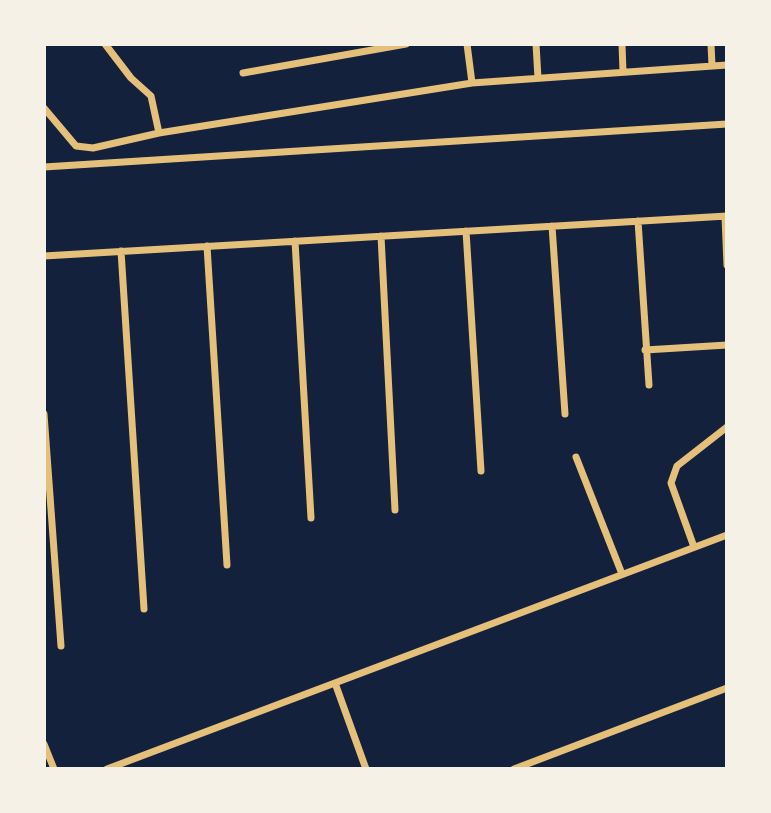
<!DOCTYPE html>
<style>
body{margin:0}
#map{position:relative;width:771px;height:813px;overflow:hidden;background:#14213d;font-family:Quicksand,sans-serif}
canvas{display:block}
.frame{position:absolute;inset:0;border:46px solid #f6f1e7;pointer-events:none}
</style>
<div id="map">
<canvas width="771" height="813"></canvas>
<div class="frame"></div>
</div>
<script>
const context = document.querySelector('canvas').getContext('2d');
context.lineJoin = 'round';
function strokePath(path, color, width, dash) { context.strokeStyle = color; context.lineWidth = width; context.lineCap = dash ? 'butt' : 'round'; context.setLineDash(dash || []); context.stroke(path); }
strokePath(new Path2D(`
 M105,44l26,34 20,18 8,37
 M467,44l5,39
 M536,44l2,34
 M622,44l1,28
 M711,44l1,22
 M243,73l163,-29
 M44,108l32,38 17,2 66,-15 313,-50 255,-18
 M44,167l683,-43
 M725,217l2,48
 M638,221l11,164
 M552,226l13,188
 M466,231l15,240
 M381,236l14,274
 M295,241l16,277
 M207,246l20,319
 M121,251l23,358
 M44,256l683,-40
 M645,350l82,-5
 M44,414l17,232
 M576,457l46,117
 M694,547l-23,-64 6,-17 50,-39
 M335,683l31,86
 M44,744l10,25
 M107,769l620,-234
 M514,769l213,-81`), '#e5c07b', 7);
</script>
